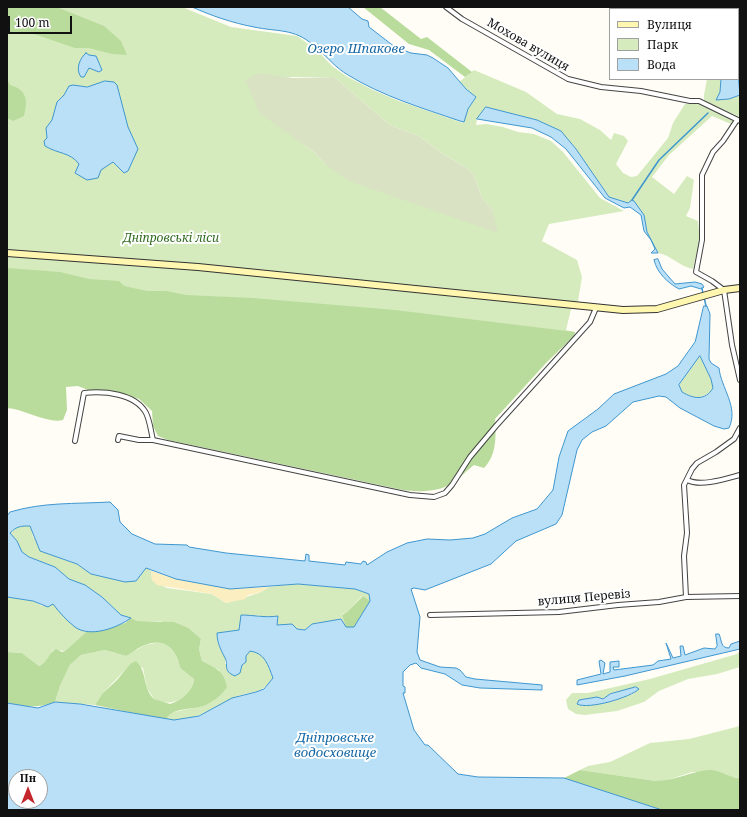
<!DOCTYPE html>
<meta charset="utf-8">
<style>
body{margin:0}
#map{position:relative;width:747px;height:817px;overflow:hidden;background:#fffdf5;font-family:"Noto Serif",serif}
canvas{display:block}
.frame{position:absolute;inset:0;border:8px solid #111;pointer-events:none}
.legend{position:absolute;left:609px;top:8px;width:130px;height:72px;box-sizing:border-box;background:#fff;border:1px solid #a0a0a0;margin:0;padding:5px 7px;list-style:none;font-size:12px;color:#111}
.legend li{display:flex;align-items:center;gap:8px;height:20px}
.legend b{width:20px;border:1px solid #a0a0a0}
.north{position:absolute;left:8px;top:769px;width:40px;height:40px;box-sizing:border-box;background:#fff;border:1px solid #a0a0a0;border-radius:50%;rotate:0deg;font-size:11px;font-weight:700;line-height:16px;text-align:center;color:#111}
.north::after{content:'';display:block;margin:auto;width:14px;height:18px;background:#c4262e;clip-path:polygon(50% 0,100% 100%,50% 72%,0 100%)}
.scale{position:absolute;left:8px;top:16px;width:64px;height:18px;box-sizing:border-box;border:2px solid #111;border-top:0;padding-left:5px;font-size:12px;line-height:14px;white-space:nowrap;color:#111;-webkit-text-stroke:3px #fff;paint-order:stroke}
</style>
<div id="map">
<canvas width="747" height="817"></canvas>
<div class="frame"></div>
<ul class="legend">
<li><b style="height:5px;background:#fff6b0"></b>Вулиця</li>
<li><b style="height:11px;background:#d5ebbd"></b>Парк</li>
<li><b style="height:11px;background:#b9e0f7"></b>Вода</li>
</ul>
<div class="north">Пн</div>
<div class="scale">100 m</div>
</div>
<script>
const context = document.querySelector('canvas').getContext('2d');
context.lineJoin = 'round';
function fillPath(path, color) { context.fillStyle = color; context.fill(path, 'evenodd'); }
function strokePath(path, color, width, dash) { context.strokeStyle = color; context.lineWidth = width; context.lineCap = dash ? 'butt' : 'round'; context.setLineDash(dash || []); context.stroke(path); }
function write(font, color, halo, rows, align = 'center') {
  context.font = font + ' "Noto Serif",serif'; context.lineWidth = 4; context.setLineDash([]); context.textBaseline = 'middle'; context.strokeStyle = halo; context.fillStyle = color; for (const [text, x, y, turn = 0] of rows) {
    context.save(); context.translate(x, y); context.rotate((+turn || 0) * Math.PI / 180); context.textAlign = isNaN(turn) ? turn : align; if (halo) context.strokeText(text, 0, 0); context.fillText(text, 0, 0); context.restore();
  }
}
fillPath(new Path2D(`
 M7,7h175l49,20 66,9 20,14 15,16 14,10 27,14 26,11 64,22 5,-14 8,-12 -17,-15 15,-12 52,22 31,22 23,5 20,11 11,10 3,-7 10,3 4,5 -12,23 7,9 8,4 6,-1 31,-38 5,-15 12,-19 15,-1 33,18 -2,3 -19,-8 -43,39 -17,22 22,17 13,-18 7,4 -4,28 -4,8 12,5 2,18 -7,30c-13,-2 -22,-14 -35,-16l-11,-21 -5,-21 -11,-9 -3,1 -19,-6 -33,-48 -15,-18 -24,-11 -51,-13 -9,12 -1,6 10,-1 17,3 15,5 16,2 17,7 12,11 37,46 24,13 -75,13 -7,17 35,19 5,17 -4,24h-5l-7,29 9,2 -1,4 -427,65 -82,-18 -7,33 -51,-9zM284,77h50l56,48 29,11 24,18 24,14 7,7 8,23 10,11 -167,-45 -11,-12 -10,-7z
 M707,79h14l-1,13 -3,8 12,-1 11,-4v22l-36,-16v-6z
 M700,356l11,23 2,9c-9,12 -19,11 -31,4l-3,-7z
 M20,526h11l2,11 29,21 15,6 14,10 34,8 21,-15 5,4 1,9 15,8 45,6 14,9 33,-10 10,-6 29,-3 57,5 14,5 1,7 -8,-5 -15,16 -5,2 4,13 -5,-8 -29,5 -7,6 -8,-1 -6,-5 -14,1 1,-9 -12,2 -9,-3 -18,15 -16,2 -6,8 6,15 3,3 -1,6 17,1 4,-3v-6l4,-5c15,2 18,14 23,27 -12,18 -23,12 -40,20 -24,11 -39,25 -67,22l2,-5 6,-3 28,-6 17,-36 -17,-9 -3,-12 2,-10 -40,-18h-24l-16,-6 -19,-18 -17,-12 -16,-6 -14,-12 -26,-10 -7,-5 -5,-11 -7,-8z
 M7,597l26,4 9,5 11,-2 22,23 11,5 -21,19 -12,-1 -7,13 -7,3 -17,-13 -15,-1z
 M160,642c13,3 18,13 20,26l14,11c-3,20 -23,29 -40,20l-7,-11 -4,-20 -13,-4c-11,14 -26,25 -35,41l-40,-3 5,-16 10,-21 11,-10 24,-5 21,6 19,-11z
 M740,651v16l-23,7 -29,5 -29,12 -15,11 -27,9 -32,4 -9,-1 -8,-5 -2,-9 6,-7h16l62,-14 87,-25zM615,692l20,2 -12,2 -12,6 -32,-2 18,-3 6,2 7,-5z
 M740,726v52l-9,-1 -12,-5h-27l-27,9h-9l-76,-11 8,-4 22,-4 40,-19 39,-4z`), '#d5ebbd');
fillPath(new Path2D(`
 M7,7l52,1 45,18 17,15 6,14 -15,-1 -23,-6h-14l-41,-14h-15l-12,-2z
 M363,7h17l41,32 6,-2 45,35 -7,5 -36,-27 -20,-6z
 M7,79l3,6c17,5 18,15 14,31l-11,5 -6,-3z
 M7,268l53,4 29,7 30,2 5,5 23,5h19l20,4 67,3 142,12 180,22 -1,4 -27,26 -52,57c1,17 2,36 -11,49l-10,-3c-8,6 -18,17 -27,21 -12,6 -31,6 -44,4l-235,-50 -10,-4 -5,-10 -1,-15 -14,-13 -14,-4 -15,-4h-21l-10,-4 -12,1 1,23 -4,10c-15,4 -39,-11 -56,-12z
 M363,596l7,5 -16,26h-8l-4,-12 5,-3z
 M131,618l6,3 37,1 14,6 13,11 -2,10 3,12c14,7 22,10 25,26 -6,9 -14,15 -24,19 -12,4 -32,1 -37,14l-71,-15 7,-11 15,-14 13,-16 6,-3c12,12 6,26 18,38l16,5c11,-3 23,-13 24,-25l-14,-11c-3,-19 -15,-31 -35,-23 -7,2 -12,8 -19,11l-21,-6 -24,5 -11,10 -10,21 -5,16c-19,7 -28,4 -48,1v-51l15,1 17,13c9,-3 9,-13 17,-17l6,3 3,-1 21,-19 20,-3 19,-6z
 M580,770l76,11c19,0 35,-10 53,-11 12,0 20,8 31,8v32h-78l-98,-32z`), '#b9dc9c');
fillPath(new Path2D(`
 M151,571l25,8 54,10 39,-2 -10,6 -11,2 -3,4 -19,4 -14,-9 -55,-9 -5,-5z`), '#fbeec1');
fillPath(new Path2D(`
 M259,73l34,5 41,-1 56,48 29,11 24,18 24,14 7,7 8,23 10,11 6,24 -149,-52 -24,-17 -11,-12 -55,-39 -13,-33z`), '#d9e3c4');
const water = new Path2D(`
 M192,7h156l14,12 6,2 1,6 26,20 16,6 16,2 6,3 15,10 18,21 10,8 -8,12 -4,13 -4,-1c-38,-13 -78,-25 -112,-46 -12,-7 -20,-17 -30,-26v-5l-5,1c-19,-17 -36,-13 -59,-18 -21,-4 -42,-11 -62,-20z
 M86,53l3,2 7,1 6,14 -3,2 -10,-4 -5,9h-3c-6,-8 -1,-19 5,-24z
 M738,73l2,22 -11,4 -13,1 4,-8 1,-13h17z
 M105,81l9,1 3,3 11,42 10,22 -10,22 -4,2 -11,-11 -12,8 -3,8 -11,2 -12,-7 4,-9c-9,-12 -21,-10 -34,-18l-1,-5 3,-3 -1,-10 6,-8 5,-18 7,-7 5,-9 4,-1 14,2z
 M486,107l51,13 24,11 15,18 33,48 19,6 4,-3 2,1 10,14 3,17 11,21h-7l4,-4 -4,-9 -7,-9 -3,-16 -11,-8 -6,1 -19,-10 -39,-49 -15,-12 -19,-9 -55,-9z
 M658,259l4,10 13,15 20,-2 7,2 2,3 -3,2 -10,-3 -12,3c-11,-6 -22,-16 -25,-29z
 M704,306h3l3,8 -1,45 2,4 8,5c2,20 20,39 10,60l-5,1 -10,-3 -34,-18 -14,-11 -7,-1 -26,6 -27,24 -14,6 -10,8 -5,10 -15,65 -6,9 -40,17 -25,23 -66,26 -11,-2 -3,1 9,28 -3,35 3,8 20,7 16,1 4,2 6,7 9,2 67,6v5l-62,-2 -18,-3 -17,-11 -24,-6 -5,-5 -6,2 -7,7v14l2,1v6h-2l11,37 11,15h3l30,29 20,3 86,1 98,32h-655v-107l31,5 17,-6 25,2 94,16 25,-4 33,-18 24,-6 8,-3 9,-11c-5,-13 -8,-25 -23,-27l-4,5v6l-4,3 -2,8 -5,3c-13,-5 -6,-12 -10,-18 -4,-8 -8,-15 -8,-25l22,-3 2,-15c13,0 24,3 37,1l-1,9 15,-1 5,5 8,1 7,-6 29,-5 5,8h8l16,-26 -1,-7 -14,-5 -57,-5 -68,5 -54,-10 -30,-11 -10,13 -11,1 -34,-8 -14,-10 -37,-13 -10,-25c-9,0 -13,0 -20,7l7,8 5,11 7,5 26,10 14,12 16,6 17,12 19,18 10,3c-14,10 -41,20 -56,9 -8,-6 -16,-15 -22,-23l-5,3 -15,-6 -26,-4v-81l3,-4c33,-10 65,-8 100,-10l8,8 2,12 12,12 23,10 32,1 2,2 37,6 79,8 1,-7 3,1v6l36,4 1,-3 15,2 2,-3 3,1 1,3 20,-13 20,-9 20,-4 23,1 23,-2 12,-4 27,-16 25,-9 16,-19 6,-33 9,-26 30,-22 16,-15 52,-20 12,-8 17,-24zM700,356l11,23 2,9c-8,13 -19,11 -31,4l-3,-7zM16,777h24v24h-24z
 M716,634h3c3,6 1,14 10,14l2,-4 9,-3v8l-115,27 -48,9v-5l24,-6 -2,-13 2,-1 4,3 -2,11 7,-2v-10l9,-1v6h-6l1,3 39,-5 5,-4 13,-2 -5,-16 7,15 8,-2 -1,-10h3l2,9 19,-7 11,1 2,-3z
 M636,687l3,2c-8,8 -50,21 -62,15l2,-4 18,-3 6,2 7,-5z`);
fillPath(water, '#b9e0f7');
strokePath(water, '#3f96cf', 1);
strokePath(new Path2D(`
 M738,35l2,-3
 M632,200l27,-40 49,-47
 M702,288l1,6
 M704,297l2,9`), '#3f96cf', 1.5);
const street = new Path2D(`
 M446,7l16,12 106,60 33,8 40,4 49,10h9l41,20
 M633,7l3,2
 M713,9v-2
 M738,49l2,3
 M737,120l-14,21 -10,11 -11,23v65l-6,32 16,9 12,9 8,55 8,35
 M118,440l1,-4 20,4h14l257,55 24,2 11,-4 7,-8 18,-28 26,-31 94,-104 6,-14
 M75,441l9,-48c20,-2 51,0 62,20 4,8 5,19 7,27
 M687,480c14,7 38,-1 53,-5
 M686,597l-2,-41 3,-23 -3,-48 8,-16 5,-6 19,-11 18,-13 6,-11
 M430,615l129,-3 59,-7 41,-3 27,-5 54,-1`);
const secondary = new Path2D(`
 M7,253l191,14 425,43 34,-1 67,-19 16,-2`);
strokePath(street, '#444', 6);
strokePath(secondary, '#333', 8);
strokePath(street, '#fff', 4);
strokePath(secondary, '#fff6b0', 6);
write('12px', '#111', '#fff', [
 ["Мохова вулиця",528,45,30],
 ["вулиця Перевіз",584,598,-5]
]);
write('italic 12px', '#2f6b1f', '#fff', [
 ["Дніпровські ліси",171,239]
]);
write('italic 13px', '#1768a6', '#fff', [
 ["Озеро Шпакове",356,49],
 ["Дніпровське",335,738],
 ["водосховище",335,753]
]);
</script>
